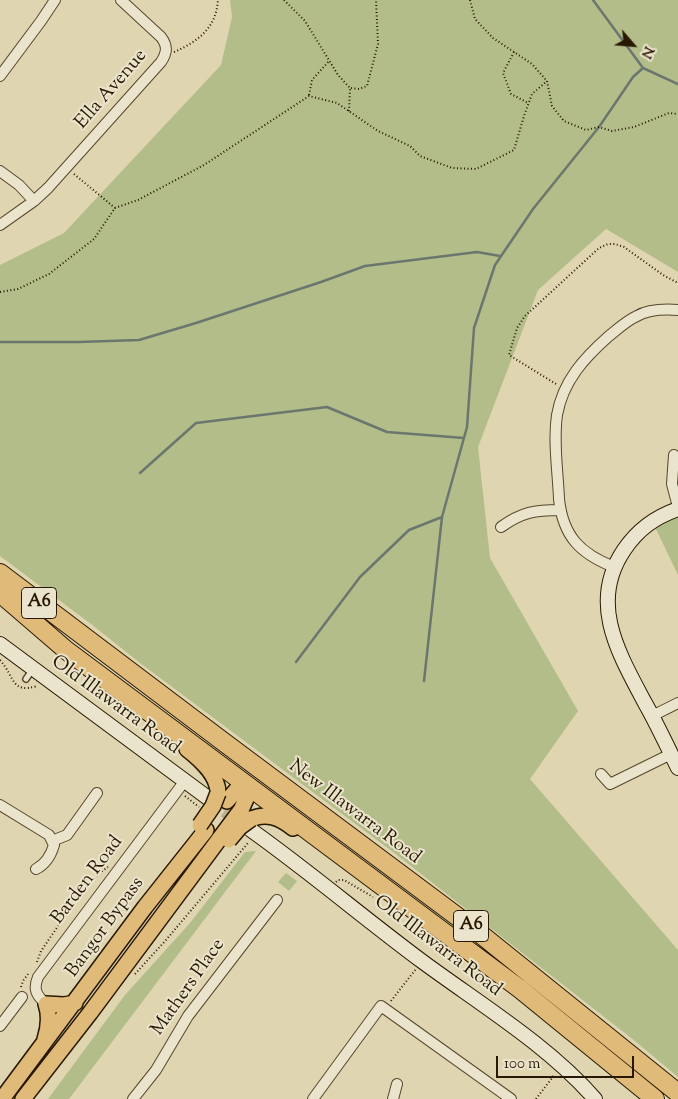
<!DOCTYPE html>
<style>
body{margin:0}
#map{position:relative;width:678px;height:1099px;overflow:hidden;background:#e0d5b1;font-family:"Sorts Mill Goudy",serif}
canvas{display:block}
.north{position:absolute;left:608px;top:20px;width:50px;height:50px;-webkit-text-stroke:4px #ebe4cc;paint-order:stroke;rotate:117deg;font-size:14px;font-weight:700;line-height:20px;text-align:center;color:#281802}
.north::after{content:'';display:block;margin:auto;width:18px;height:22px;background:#281802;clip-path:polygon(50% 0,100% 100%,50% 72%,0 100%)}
.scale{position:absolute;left:496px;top:1056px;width:138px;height:22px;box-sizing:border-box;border:2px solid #281802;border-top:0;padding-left:6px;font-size:15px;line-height:18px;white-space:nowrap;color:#281802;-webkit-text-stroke:4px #ebe4cc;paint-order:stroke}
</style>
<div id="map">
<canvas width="678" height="1099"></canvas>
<div class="north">N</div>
<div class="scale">100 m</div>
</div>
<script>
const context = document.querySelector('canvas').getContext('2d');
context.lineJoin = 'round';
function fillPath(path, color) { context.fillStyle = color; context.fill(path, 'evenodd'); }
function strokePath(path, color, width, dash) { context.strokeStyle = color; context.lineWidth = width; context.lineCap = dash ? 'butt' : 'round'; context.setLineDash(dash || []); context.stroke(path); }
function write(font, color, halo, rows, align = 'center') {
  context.font = font + ' "Sorts Mill Goudy",serif'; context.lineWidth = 4; context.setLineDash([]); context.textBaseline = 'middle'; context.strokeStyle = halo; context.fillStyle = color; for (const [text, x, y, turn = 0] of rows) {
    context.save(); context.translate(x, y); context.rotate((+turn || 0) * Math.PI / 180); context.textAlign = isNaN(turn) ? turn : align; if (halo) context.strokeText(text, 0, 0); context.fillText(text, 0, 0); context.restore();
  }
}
fillPath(new Path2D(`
 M230,0h448v272l-72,-43 -68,61 -60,157 12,111 88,153 -48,68 148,171v127l-43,-36 -242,-189 -253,-189 -49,-39 -91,-68v-291l64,-32 157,-168 11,-48z
 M678,516v59l-23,-48z
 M256,851l-187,248h-21l77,-104 65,-72 55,-71z
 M286,873l11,8 -8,10 -11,-9z`), '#b3bd8a');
strokePath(new Path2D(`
 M593,0l50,68 35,16
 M0,342h79l60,-2 57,-17 125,-41 44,-16 112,-14 23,4
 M140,473l56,-50 131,-16 60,25 77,6
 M296,662l64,-85 49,-47 33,-13
 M424,681l18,-164 25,-90 7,-99 21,-63 38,-56 66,-82 34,-50 10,-9`), '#6b776e', 2.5);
strokePath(new Path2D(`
 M208,798l35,26`), '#bbaf8e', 14, [14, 7]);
const lane = new Path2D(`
 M26,679l7,-10`);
const street = new Path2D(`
 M0,76l41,-55 14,-21
 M0,171l19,14 15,16 -34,24
 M34,201l14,-13 113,-126c6,-9 7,-16 0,-25l-40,-37
 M674,455l-2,29 6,23
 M501,527c21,-15 34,-17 59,-17
 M614,567c-33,-13 -51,-30 -55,-68 -1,-27 -6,-57 -2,-84 6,-34 27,-57 52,-79 9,-7 17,-15 28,-20 12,-7 27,-7 41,-6
 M652,716l26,-13
 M601,774l9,10 61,-30
 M0,805l49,30 5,10c-3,10 -8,19 -18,24
 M52,841l15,-6 30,-42
 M46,1004c-10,-9 -13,-15 -8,-27l143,-191 2,-6
 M0,1026l22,-29
 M133,1099l23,-29 32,-54 89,-116
 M313,1099l68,-93 130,93
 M393,1099l4,-15`);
const secondary = new Path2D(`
 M678,509c-23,8 -40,20 -54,41 -36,53 -5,104 21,153 12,21 22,43 33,65
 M0,644l208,154
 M251,830c59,42 114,89 172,132 57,42 126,84 172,137`);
const primary = new Path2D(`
 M187,749c14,11 31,26 31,44
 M227,801l16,-19
 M241,810l10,-22
 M251,819c16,-7 29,-1 42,9
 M45,1039c4,-12 5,-23 1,-35l18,1 11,-2
 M2,1099l143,-192 61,-77
 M23,1099l67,-86 130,-175`);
const highway = new Path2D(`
 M0,573l225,170 253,189 200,161
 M0,593l66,57 454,339 135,110`);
strokePath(lane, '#56472e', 8);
strokePath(street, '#56472e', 12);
strokePath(secondary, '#281802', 16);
strokePath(primary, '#281802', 18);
strokePath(highway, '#281802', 20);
strokePath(new Path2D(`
 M284,0l21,21 33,54 12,13 -1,24
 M470,0l5,19 18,19 39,26 15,17 5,25 12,15 22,9 13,-3 13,4 22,-4 35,-14 9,1
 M174,52c25,-11 42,-24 44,-52
 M514,52l-11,21 8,21 17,9
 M351,88l8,1 8,-3 11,-42 -2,-44
 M309,95l3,-15 17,-19
 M74,174l41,34
 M0,292l18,-3 31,-15 45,-35 21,-31 23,-8 66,-35 105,-69 28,7 41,28 32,15 10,10 32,12 24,1 38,-19 10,-34 8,-22 15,-13
 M556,384l-47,-29 8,-27 8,-12 74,-68 9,-4h7l9,3 39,28 15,8
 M0,660c15,17 11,34 37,26
 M185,796l14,11
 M336,882l2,-2h6l29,17
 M37,962l4,-11 26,-38 31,-39 10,-7
 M135,974l31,-34 82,-97
 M21,987l2,-6 5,-7
 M391,1001l25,-32
 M536,1099l19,-25`), '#281802', 2, [1, 2.5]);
strokePath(lane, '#ebe4cc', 5);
strokePath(street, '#ebe4cc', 10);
strokePath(secondary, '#ebe4cc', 14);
strokePath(primary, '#e0ba78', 15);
strokePath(highway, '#e0ba78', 18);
const primaryBridge = new Path2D(`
 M200,825l13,-19 5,-13
 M220,838l21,-28
 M229,840l11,-13 11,-8`);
strokePath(primaryBridge, '#281802', 18, []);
strokePath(primaryBridge, '#e0ba78', 15);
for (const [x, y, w] of [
 [39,603,35],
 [471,926,35]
]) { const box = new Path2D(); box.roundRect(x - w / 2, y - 15.5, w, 31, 4); context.fillStyle = '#ebe4cc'; context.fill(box); strokePath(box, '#281802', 1); }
write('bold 18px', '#281802', null, [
 ["A6",39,603],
 ["A6",471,926]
]);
write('19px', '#281802', '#ebe4cc', [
 ["Ella Avenue",112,90,-49],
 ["Old Illawarra Road",115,706,36],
 ["New Illawarra Road",354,813,37],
 ["Barden Road",88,881,-53],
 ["Bangor Bypass",106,928,-54],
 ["Old Illawarra Road",437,947,37],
 ["Mathers Place",189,988,-55]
]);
</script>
